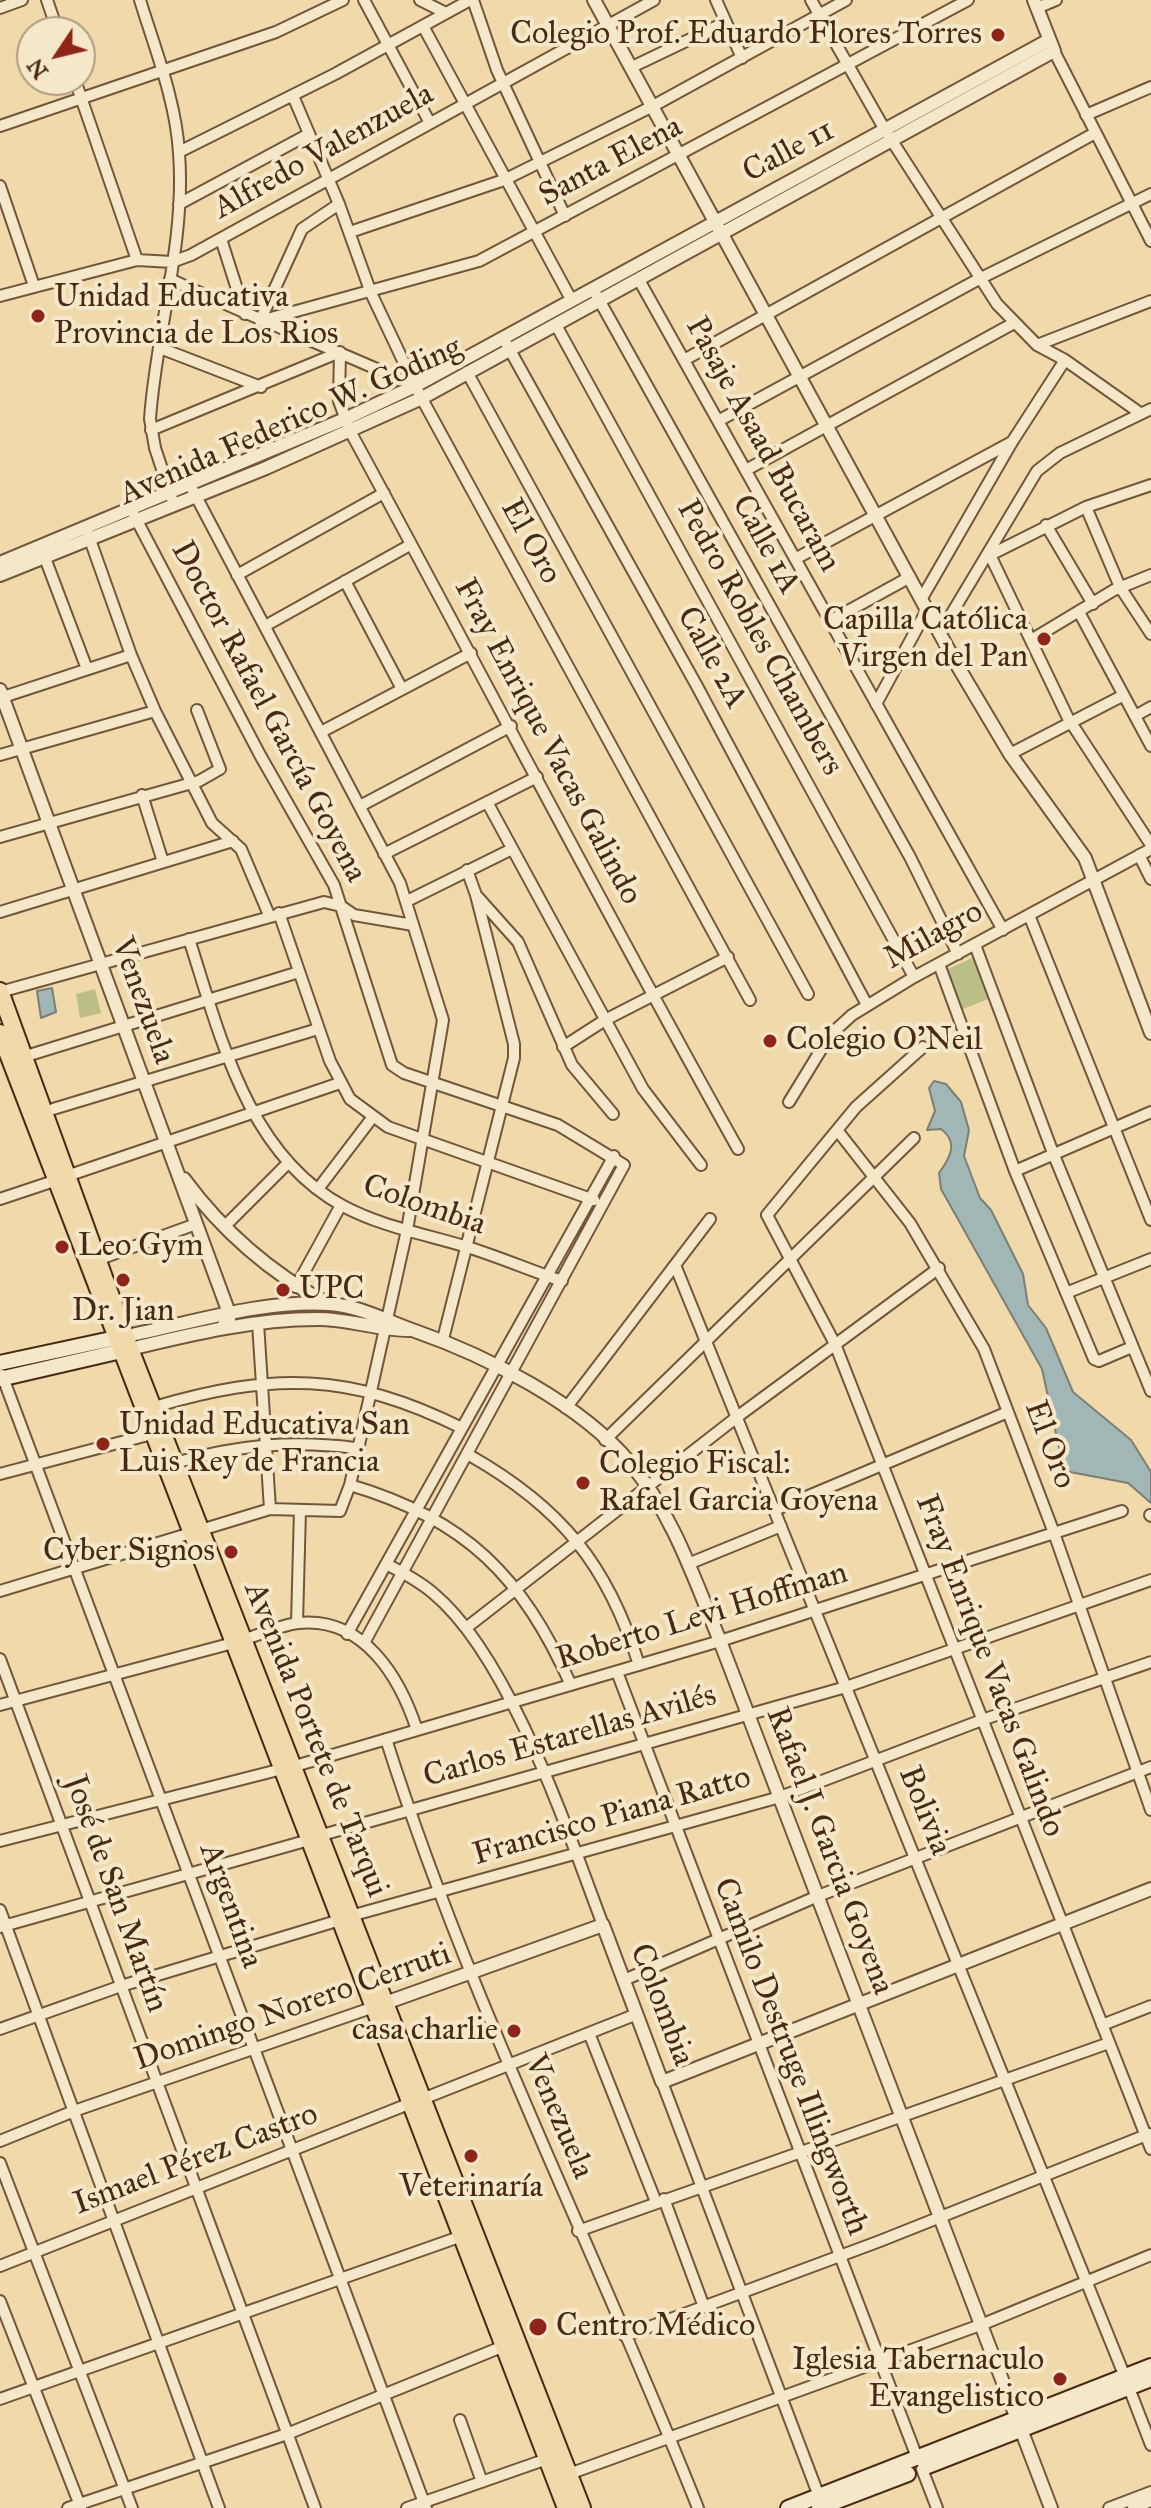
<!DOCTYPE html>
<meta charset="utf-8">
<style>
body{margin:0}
#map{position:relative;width:1151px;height:2508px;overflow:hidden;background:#f0daac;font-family:"IM FELL Great Primer",serif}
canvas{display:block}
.north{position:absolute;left:16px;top:16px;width:80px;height:80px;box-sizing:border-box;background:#f5e7c9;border:2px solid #b09b81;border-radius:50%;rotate:235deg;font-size:22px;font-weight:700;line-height:32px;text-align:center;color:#482a14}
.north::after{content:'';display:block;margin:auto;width:28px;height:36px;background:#8f2418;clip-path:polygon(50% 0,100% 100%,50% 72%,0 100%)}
</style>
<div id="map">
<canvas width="1151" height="2508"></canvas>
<div class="north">N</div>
</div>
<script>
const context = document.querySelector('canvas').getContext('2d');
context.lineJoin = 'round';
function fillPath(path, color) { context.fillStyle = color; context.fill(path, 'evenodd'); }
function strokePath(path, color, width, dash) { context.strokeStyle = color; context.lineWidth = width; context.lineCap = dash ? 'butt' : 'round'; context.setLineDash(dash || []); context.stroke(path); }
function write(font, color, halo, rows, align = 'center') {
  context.font = font + ' "IM FELL Great Primer",serif'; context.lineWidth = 8; context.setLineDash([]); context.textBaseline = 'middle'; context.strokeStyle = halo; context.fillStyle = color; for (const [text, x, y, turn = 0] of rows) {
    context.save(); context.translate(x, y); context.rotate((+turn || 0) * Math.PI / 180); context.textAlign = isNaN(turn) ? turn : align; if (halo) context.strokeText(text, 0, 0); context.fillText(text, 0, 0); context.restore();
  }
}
fillPath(new Path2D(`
 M974,957l14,42 -27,11 -13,-41z
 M95,989l6,24 -21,5 -4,-24z`), '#bcbe87');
const water = new Path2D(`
 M52,988l4,24 -15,6 -4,-27z
 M934,1081l12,3 15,18 8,28 -5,26 16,42 11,12 32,64 5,31 18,23 27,64 58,48 20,32v31l-23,-20 -58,-11 -7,-6 -21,-97 -101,-180 -2,-16c11,-15 20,-31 2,-44l-14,1 8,-19 -6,-23z`);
fillPath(water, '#a1b7b6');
strokePath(water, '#7d7f75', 2);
const minor = new Path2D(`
 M47,0l11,32
 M140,0c15,49 36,101 39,153 7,89 -23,178 -29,266l5,29 17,51
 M364,0l66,123
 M420,0l26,13
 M473,0l24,70 68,146
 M716,0l26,58
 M811,0l74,130 112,174 40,41 28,15 75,53
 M0,8l22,-8
 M1037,8l19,-8
 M423,26l149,275
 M1054,51l97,190
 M632,67l94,-45
 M75,80l62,180
 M293,96l46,108 32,89 44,93 335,614
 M1086,115l65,-28
 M0,126l276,-94 67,-32
 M179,152l156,-78 135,-74
 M0,186l34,100
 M179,204l130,-70
 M350,232l154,-52 149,-74 193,-106
 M221,239l24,75
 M170,279c81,38 164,70 245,107
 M639,280l364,650
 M593,289l317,568 48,97
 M0,296l137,-36 35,2 19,-7 463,-255
 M260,321l219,-60 489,-261
 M260,321l42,-92 37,-25
 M556,325l358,652
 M506,343l192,345 169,317
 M1037,345l114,-44
 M160,348l101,39
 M340,352l-1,49 11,30c130,239 255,481 388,718
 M684,360l411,-227
 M467,372l341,622
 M718,421l261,-142 172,-85
 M151,430l189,-78
 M746,470l268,-147
 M1151,485l-65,22 -96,48 78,163 83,127
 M1086,507l34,80 31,47
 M134,515l126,240 74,130 58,180 12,8 154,52 66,40 -260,478
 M1046,525l47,79
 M88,534l43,121 24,56 57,112 29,26 28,66
 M45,558l42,111
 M795,559l217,-117
 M237,575l147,-82
 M345,581l57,108
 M922,598l90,-156 53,-82
 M1079,612l72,134
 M830,621l80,-44
 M265,626l145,-81
 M940,633l97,-162 23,-18 91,-44
 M1031,640l83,-50 37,-15
 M0,698l131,-43
 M876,704l52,-96
 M1135,716l16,-9
 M321,732l150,-79
 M1010,754l112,-58
 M0,755l155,-44
 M142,795l21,67
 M487,802l156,287 58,76
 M360,806l151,-80
 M0,837l199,-56 21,-12 -23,-59
 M384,854l153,-77
 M1139,855l12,24
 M467,870l9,25 42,47 54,123 41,49
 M407,901l105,-52
 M0,912l233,-71
 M279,913l51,148 20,38 38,28 206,73
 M1029,915l122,305
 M189,939c31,96 58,215 154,267 37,20 81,28 121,40 33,10 65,24 98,35
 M975,945l78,208 98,238
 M939,964l76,207 79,188 5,2 33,-14
 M0,992l324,-90 17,4 13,9 59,10
 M563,1047l42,-27 123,-63
 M923,1047l-67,60 -89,108 68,129 316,805
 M23,1057l276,-85
 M789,1102l41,-67 22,-20 62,-38 237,-128
 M53,1109l265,-80
 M837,1130l73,93 74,126 70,184 97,277
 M1015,1171l136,-59
 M67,1176l273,-93
 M318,1189l54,-71
 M0,1199l54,-18
 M224,1227l64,-64
 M97,1260l99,-36
 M675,1265l450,1112
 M296,1287l45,-82
 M1066,1293l85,-34
 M258,1323l12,186
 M443,1339l71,-281v-14l-38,-149
 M2,1375l424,1133
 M154,1407c119,-35 195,-35 308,21
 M566,1408l144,-189
 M605,1440l309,-302
 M469,1455c92,52 139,110 170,210
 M175,1463c62,-18 117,-23 180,-15
 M0,1474l152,-40
 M350,1485c116,34 172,91 221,200
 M775,1510l233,-98
 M1150,1515l1,1
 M386,1564c16,8 33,17 47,29 77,64 134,237 170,332
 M688,1564l93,-38
 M0,1591l270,-82 70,2 10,-26 57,-255 36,-210 -43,-137 -211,-400
 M297,1623l3,-113
 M466,1628l271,-211 202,-149
 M347,1634l267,-478
 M245,1639c17,-5 36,-14 53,-16 66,-7 102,55 119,107
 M0,1659l315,849
 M617,1672l301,788
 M0,1705l233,-62
 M386,1739c84,265 210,512 312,769
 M295,1766l425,-125 402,-130
 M322,1835l524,-148 305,-107
 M0,1841l282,-72
 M0,1910l219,598
 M354,1915l426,-118 202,-77 169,-58
 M0,1927l309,-87
 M624,1980l194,-84 333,-129
 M1102,2025l49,-19
 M0,2029l121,-43 219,-66
 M589,2033l67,169
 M662,2082l158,417
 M425,2098l212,-84
 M0,2141l74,-30 300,-104
 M0,2163l132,345
 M664,2199l40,108
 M578,2231l531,-188
 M0,2266l411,-163
 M0,2301l81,207
 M625,2336l255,-95 269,-107
 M1129,2388l22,57
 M0,2399l462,-163
 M460,2420l22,62
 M922,2469l15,39
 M569,2474l414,-150 168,-69
 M68,2508l219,-74 217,-88
 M407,2508l140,-49
 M1109,2508l42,-16
 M1133,2508l18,-7`);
const tertiary = new Path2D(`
 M594,0l363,665 53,89 75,104 66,175
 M0,563l345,-144 70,-33 634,-346
 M0,575l266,-107 156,-70 632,-347 -20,-51
 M0,690l229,623v6l-7,9
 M184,1179c39,53 87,94 144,125
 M126,1336c66,-13 134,-36 203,-32 32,2 57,17 86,27 72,25 166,73 215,132 43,51 65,118 90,178l331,867
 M130,1349c62,-15 124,-30 188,-30 31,0 60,11 91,11
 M377,2006l226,-81 59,157 489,-193`);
const secondary = new Path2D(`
 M0,1363l125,-27
 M0,1379l130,-30
 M928,2466l223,-87
 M788,2508l363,-142
 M819,2508l89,-34`);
const primary = new Path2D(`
 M0,991l130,358 452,1159
 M0,1033l566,1475`);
strokePath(minor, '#72563a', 14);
strokePath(tertiary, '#72563a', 16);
strokePath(secondary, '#482a14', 18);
strokePath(primary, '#482a14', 20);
strokePath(minor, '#f5e7c9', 10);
strokePath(tertiary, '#f5e7c9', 12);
strokePath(secondary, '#f5e7c9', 14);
strokePath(primary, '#f0daac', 16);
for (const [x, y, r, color] of [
 [998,35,8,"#8f2418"],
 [38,316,8,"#8f2418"],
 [1044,639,8,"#8f2418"],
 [770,1041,8,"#8f2418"],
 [62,1247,8,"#8f2418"],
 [123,1280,8,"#8f2418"],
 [283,1290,8,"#8f2418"],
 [103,1444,8,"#8f2418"],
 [583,1483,8,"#8f2418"],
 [231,1552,8,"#8f2418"],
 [514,2031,8,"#8f2418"],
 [471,2156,8,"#8f2418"],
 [538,2327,10,"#8f2418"],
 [1060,2379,8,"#8f2418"]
]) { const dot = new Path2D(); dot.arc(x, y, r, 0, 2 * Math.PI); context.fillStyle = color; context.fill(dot); strokePath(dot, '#f5e7c9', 3); }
write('32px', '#482a14', '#f5e7c9', [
 ["Colegio Prof. Eduardo Flores Torres",982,35,"right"],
 ["Unidad Educativa",54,298],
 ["Provincia de Los Rios",54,335],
 ["Capilla Católica",1028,621,"right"],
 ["Virgen del Pan",1028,658,"right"],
 ["Colegio O'Neil",786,1041],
 ["Leo Gym",78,1247],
 ["UPC",299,1290],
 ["Dr. Jian",123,1312,"center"],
 ["Unidad Educativa San",119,1426],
 ["Luis Rey de Francia",119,1463],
 ["Colegio Fiscal:",599,1465],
 ["Rafael Garcia Goyena",599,1502],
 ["Cyber Signos",215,1552,"right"],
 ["casa charlie",498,2031,"right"],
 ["Veterinaría",471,2188,"center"],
 ["Centro Médico",556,2327],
 ["Iglesia Tabernaculo",1044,2361,"right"],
 ["Evangelistico",1044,2398,"right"]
], 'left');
write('32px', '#482a14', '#f5e7c9', [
 ["Alfredo Valenzuela",324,152,-29],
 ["Calle 11",789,152,-28],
 ["Santa Elena",611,162,-28],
 ["Avenida Federico W. Goding",291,422,-24],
 ["Pasaje Asaad Bucaram",762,445,61],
 ["El Oro",530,542,61],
 ["Calle 1A",765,545,61],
 ["Pedro Robles Chambers",759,638,61],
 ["Calle 2A",711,658,61],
 ["Doctor Rafael García Goyena",268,712,62],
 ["Fray Enrique Vacas Galindo",547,742,62],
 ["Milagro",934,936,-29],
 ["Venezuela",142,1001,70],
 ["Colombia",424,1206,19],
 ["El Oro",1049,1445,69],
 ["Roberto Levi Hoffman",702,1617,-17],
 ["Fray Enrique Vacas Galindo",989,1666,69],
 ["Carlos Estarellas Avilés",570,1737,-16],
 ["Avenida Portete de Tarqui",315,1740,68],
 ["Bolivia",924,1811,68],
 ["Francisco Piana Ratto",612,1817,-16],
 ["Rafael J. Garcia Goyena",829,1851,69],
 ["José de San Martín",115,1894,70],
 ["Argentina",230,1906,70],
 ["Colombia",661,2005,69],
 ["Domingo Norero Cerruti",293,2008,-19],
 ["Camilo Destruge Illingworth",790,2057,69],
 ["Venezuela",558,2117,67],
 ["Ismael Pérez Castro",196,2160,-21]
]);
</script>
